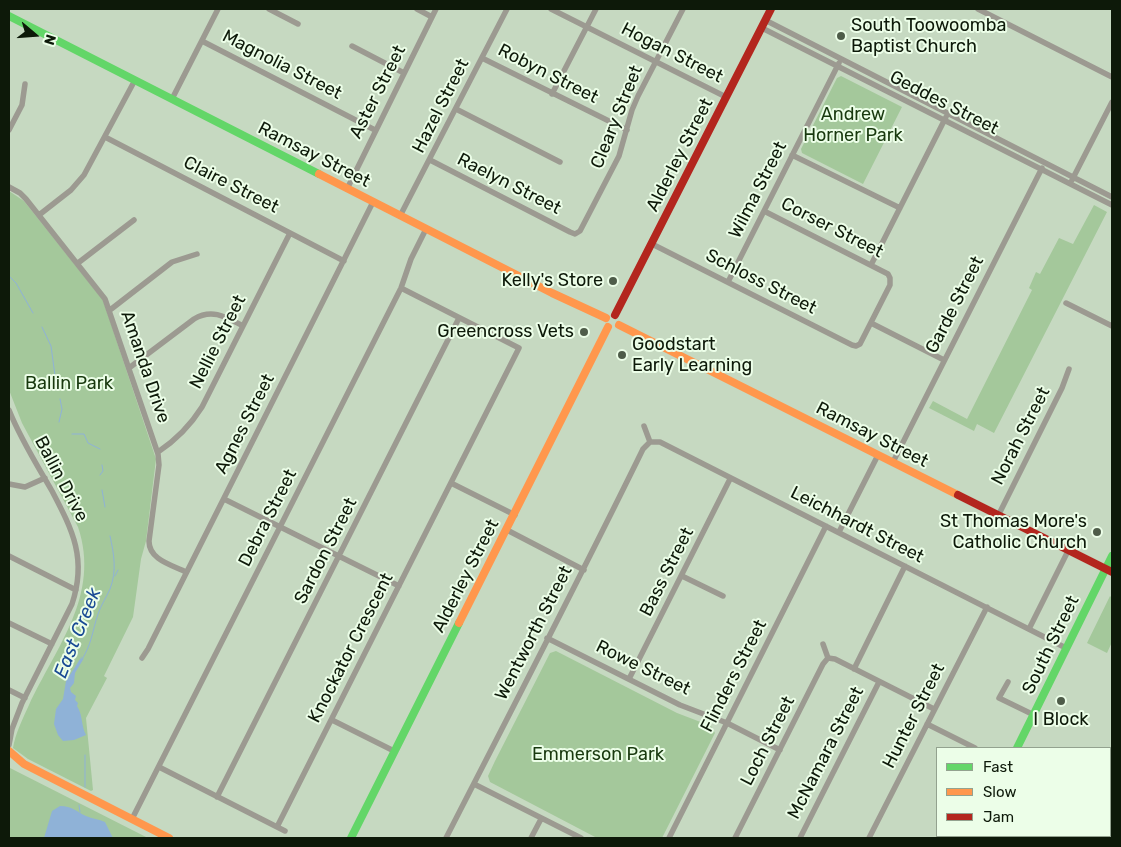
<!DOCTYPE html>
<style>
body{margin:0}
#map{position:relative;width:1121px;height:847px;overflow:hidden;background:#c6d9c1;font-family:Rubik,sans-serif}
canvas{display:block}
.frame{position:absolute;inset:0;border:10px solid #0d1909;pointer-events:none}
.legend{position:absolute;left:936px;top:747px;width:175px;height:90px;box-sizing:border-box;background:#ecfee8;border:1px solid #93a28f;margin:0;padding:6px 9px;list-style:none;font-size:15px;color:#0d1909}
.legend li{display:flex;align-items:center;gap:10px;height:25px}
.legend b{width:25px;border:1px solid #93a28f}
.north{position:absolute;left:10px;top:10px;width:50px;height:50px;-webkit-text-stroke:4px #ecfee8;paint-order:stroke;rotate:108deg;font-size:14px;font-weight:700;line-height:20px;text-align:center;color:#0d1909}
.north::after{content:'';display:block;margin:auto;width:18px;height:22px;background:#0d1909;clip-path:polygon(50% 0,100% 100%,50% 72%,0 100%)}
</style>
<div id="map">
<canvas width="1121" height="847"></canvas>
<div class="frame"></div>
<ul class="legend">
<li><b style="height:6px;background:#63d668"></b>Fast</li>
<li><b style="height:6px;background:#ff974d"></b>Slow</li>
<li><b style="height:6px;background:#b3261e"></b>Jam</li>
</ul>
<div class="north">N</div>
</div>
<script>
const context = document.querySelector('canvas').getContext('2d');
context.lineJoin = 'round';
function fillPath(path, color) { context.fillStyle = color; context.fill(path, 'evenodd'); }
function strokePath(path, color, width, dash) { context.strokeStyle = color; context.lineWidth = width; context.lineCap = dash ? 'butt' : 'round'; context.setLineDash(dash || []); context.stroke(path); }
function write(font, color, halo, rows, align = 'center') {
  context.font = font + ' Rubik,sans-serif'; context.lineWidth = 4; context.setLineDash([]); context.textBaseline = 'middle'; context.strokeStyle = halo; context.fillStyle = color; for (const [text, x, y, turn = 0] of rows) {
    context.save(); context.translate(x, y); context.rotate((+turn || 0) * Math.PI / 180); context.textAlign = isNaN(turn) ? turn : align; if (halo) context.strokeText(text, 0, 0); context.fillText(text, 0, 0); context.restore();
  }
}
fillPath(new Path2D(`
 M841,76l61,31 -39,77 -61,-31 -1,-4 36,-71z
 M9,191l15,10 79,99 53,159 -10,82 -5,18 -8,58 -29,59 3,2 -21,40 7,72 -2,1 -63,-32 -15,-11c2,-14 10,-30 16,-43 27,-58 72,-110 49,-178l-56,-104 -13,-33z
 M1094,205l13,7 -113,221 -17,-9 -3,7 -45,-23 4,-7 34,18 65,-129 -3,-2 7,-16 4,2 19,-36 14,6z
 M1110,596l2,2v44l-5,11 -20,-10z
 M556,651l121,62 34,13 4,7 -53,105h-65l-107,-56 -2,-6 7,-15 55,-108z
 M9,768h1l138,70h-139z`), '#a4c89b');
fillPath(new Path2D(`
 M82,656l-1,4 3,-2 -9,15 -1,10 -4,5 1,4 5,4 -1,4 3,3 -1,3c6,9 4,20 9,29l-12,5 -11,1 -5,-6 -4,-11 2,-15 7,-10 3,-18z
 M60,806c12,0 17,6 26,10 6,3 13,3 19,6l8,16h-69l8,-27z`), '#8fb2d7');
strokePath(new Path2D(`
 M9,276l7,7 17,30
 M42,327l9,19 5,37
 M59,422l3,-13 -2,-10
 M72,434h12l4,9 12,6
 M100,475l3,-4 -1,-6
 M102,490l3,17
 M115,576l3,-6
 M81,661c11,-17 11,-29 17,-47 3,-9 8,-16 12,-25 7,-18 4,-35 0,-53
 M85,787v-32
 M79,805l1,7`), '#8fb2d7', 1);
strokePath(new Path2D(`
 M269,9l29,15
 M417,9l15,8
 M551,9l175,88
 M978,9l134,68
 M765,20l347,177
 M762,28l350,177
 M202,41l173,89
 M352,46l52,27
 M482,58l145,72
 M552,94l44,-85
 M172,99l46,-90
 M456,109l104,53
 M9,130l13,-25 3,-21
 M105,137l239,124
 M792,155l108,53
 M430,160l140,72 5,2 5,-3 39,-75 13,-46 6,-14 45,-87
 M1072,180l40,-78
 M9,187l11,6 6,6 79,100 53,155 1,11 -10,76c0,19 23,24 37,31
 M347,189l89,-180
 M39,215l32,-25 13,-15 51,-95
 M400,216l107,-207
 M652,244l200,101 4,1 4,-2 30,-59v-7l-2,-4 -124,-63
 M78,263l56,-43
 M871,265l75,-148
 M728,282l111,-219
 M1066,303l46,23
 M110,310l62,-48 25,-8
 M871,323l73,37
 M129,368l65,-49c18,-11 32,-2 49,7
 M9,410c11,28 28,55 43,81 21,40 35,68 20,113l-50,99 -10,26 -3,16
 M644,426l6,16h10l406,206
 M158,452c18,-12 32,-26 44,-45l88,-174
 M893,462l149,-294
 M451,483l64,32
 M9,484l16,3 20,-9
 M224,499l175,87
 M998,516l64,-128 7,-19
 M507,530l77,40
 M839,532l39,-77
 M9,556l67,34
 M682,576l41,20
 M9,623l43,21
 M1029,629l39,-78
 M547,638l133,67 47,18 53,27
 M823,644l5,14
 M142,658l6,-9 225,-447
 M828,658l7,1 99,50
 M854,669l51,-103
 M629,679l101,-200
 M1008,682l-9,16 35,17
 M9,690l16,8
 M332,720l62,31
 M927,724l48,24
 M159,767l126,64
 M474,784l107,54
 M217,797l242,-479
 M132,819l269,-531 10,-29 15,-30
 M277,827l242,-479 -118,-60
 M1016,836l5,2
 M446,838c66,-129 133,-258 197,-389l7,-7
 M531,838l10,-19
 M669,838l157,-312
 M735,838l88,-174 5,-6
 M800,838l79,-156
 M869,838l118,-231`), '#9c9a91', 5.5);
strokePath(new Path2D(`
 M9,16l310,158
 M1017,748l95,-192
 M351,838l108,-215`), '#63d668', 8);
strokePath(new Path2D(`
 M319,174l233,119 54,25
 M619,325l339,170
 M459,623l149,-296
 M9,751l15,13 145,74
 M972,838l1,-2`), '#ff974d', 8);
strokePath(new Path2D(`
 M615,315l156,-306
 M958,495l154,77`), '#b3261e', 8);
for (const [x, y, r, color] of [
 [841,36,5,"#4e5c49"],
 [613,281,5,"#4e5c49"],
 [584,332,5,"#4e5c49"],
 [622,355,5,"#4e5c49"],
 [1097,532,5,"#4e5c49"],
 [1061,701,5,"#4e5c49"]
]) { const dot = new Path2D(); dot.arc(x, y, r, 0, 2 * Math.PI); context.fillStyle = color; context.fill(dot); strokePath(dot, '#ecfee8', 2); }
write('18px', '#0d1909', '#ecfee8', [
 ["South Toowoomba",851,26,"left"],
 ["Baptist Church",851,47,"left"],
 ["Kelly's Store",603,281],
 ["Greencross Vets",574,332],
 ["Goodstart",632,345,"left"],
 ["Early Learning",632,366,"left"],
 ["St Thomas More's",1087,522],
 ["Catholic Church",1087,543],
 ["I Block",1061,720,"center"]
], 'right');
write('18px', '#0d1909', '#ecfee8', [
 ["Hogan Street",672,53,27],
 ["Magnolia Street",282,65,27],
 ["Robyn Street",548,74,27],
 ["Aster Street",378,92,-63],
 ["Geddes Street",944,103,27],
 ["Hazel Street",441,106,-63],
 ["Cleary Street",617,117,-68],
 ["Ramsay Street",314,155,27],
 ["Alderley Street",680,155,-63],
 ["Raelyn Street",509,184,27],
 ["Claire Street",231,185,27],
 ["Wilma Street",758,190,-63],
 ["Corser Street",832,228,27],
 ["Schloss Street",761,282,27],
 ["Garde Street",955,305,-63],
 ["Nellie Street",218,342,-63],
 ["Amanda Drive",145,367,71],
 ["Agnes Street",245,424,-63],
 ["Ramsay Street",872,435,27],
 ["Norah Street",1021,436,-63],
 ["Ballin Drive",61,479,62],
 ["Debra Street",268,518,-63],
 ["Leichhardt Street",857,525,27],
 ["Sardon Street",326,551,-63],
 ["Bass Street",667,572,-63],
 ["Alderley Street",466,576,-63],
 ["Wentworth Street",534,633,-63],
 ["South Street",1051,645,-64],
 ["Knockator Crescent",351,648,-63],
 ["Rowe Street",643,668,26],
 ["Flinders Street",734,676,-63],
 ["Hunter Street",914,716,-63],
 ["Loch Street",768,741,-63],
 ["McNamara Street",826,753,-63]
]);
write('18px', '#18390e', '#ecfee8', [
 ["Andrew",853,115],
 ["Horner Park",853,136],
 ["Ballin Park",69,384],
 ["Emmerson Park",598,755]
]);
write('italic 19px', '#194a94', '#ecfee8', [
 ["East Creek",78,633,-68]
]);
</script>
